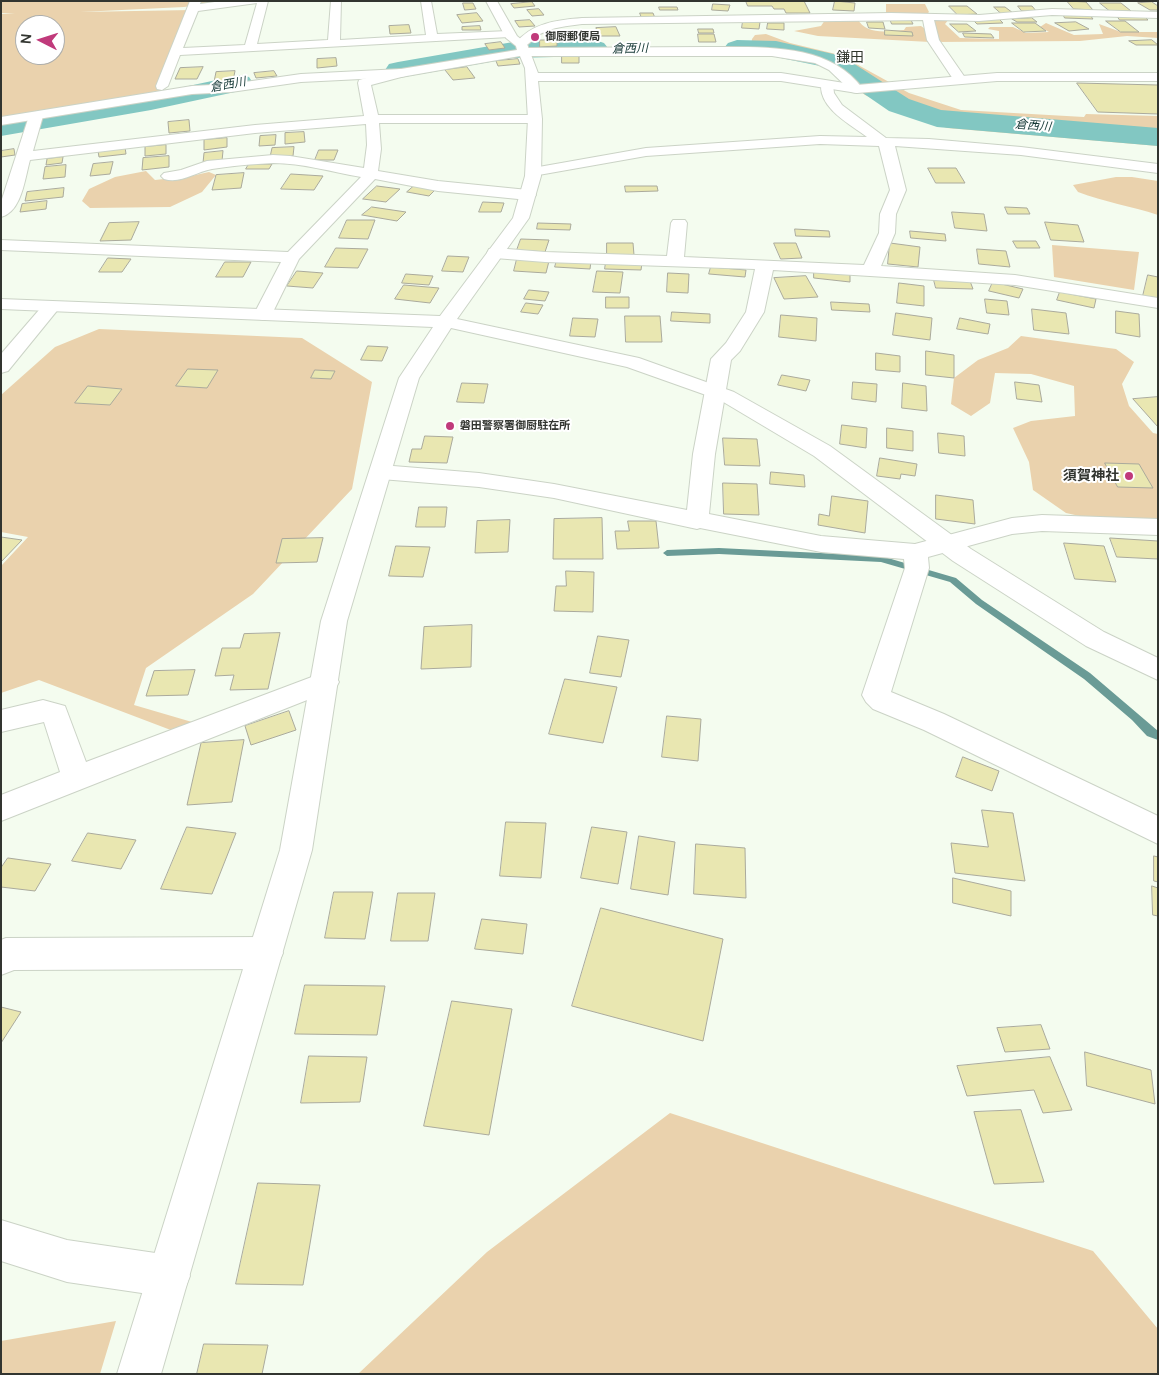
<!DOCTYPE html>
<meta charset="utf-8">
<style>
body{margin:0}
#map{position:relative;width:1159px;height:1375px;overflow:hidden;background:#f4fcef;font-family:Manrope,sans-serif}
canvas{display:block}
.frame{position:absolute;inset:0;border:2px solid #323530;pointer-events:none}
.north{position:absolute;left:15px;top:15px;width:50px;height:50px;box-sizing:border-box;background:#fff;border:1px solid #adaeac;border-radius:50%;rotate:275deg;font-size:14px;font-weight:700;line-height:20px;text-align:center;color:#323530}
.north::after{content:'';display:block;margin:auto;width:18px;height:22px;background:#c03a7b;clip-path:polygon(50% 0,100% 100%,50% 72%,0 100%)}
</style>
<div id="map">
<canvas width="1159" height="1375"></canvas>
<div class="frame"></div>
<div class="north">N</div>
</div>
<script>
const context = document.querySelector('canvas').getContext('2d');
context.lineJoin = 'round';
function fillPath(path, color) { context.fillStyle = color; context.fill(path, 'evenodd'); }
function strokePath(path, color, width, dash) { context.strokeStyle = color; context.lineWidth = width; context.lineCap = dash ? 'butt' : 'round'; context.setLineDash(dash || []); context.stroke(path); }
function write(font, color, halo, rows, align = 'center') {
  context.font = font + ' Manrope,"Noto Sans JP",sans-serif'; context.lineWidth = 4; context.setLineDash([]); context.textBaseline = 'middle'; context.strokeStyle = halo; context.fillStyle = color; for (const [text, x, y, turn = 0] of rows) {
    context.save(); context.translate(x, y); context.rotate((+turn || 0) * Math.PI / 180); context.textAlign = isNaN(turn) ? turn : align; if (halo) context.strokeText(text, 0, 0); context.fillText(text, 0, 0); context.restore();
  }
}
fillPath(new Path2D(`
 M1,1h226l-43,6 -104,5 111,-2 -20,51 -7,29 -163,28v-104l14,-1h-14zM25,25h30v30h-30z
 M886,4h39l4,8 -4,4 -39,-1z
 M827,17l30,1c9,18 31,13 47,12l2,-3 15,-1 10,7 -1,9 -112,-6 -24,-5 27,-5z
 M928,18l21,1 -4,5 15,14 39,1v-8l-11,-2 2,-2h23l13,6 23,-1 -9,-5 6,-4 28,12 29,-1 -4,-10 22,8h37v6l-31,-2 -47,5 -146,1z
 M766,34l24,9 50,12 69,38 52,17 123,7 2,-3 72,2v30l-211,-18 -45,-15 -37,-18 -39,-31 -76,-13 2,-12 3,-4z
 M146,171l9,9 36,-4 18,-4 7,3 -14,17 -32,15 -80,1 -8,-7 7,-12 26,-12z
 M1116,177h16l26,4v34c-27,-9 -54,-13 -80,-23l-5,-7z
 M1052,245l87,7 -5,38 -80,-13z
 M99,329l203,9 70,44 -20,107 -99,105 -107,74 -12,37 75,22 -33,5 -137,-52 -38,13v-127l27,-29 -27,-5v-137l54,-48z
 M1021,336l95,13 18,13 -12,22 7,22 24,27 5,1v93h-29l-63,-14 -33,-23 -4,-28 -16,-34 18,-7 44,-5 -1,-30 -43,-12 -36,-1 -5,30 -19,13 -20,-12 3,-26 24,-18 30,-12z
 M670,1113l423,138 65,78v45h-800l129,-122z
 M116,1321l-16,53h-99v-33z`), '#ead2ad');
fillPath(new Path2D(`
 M719,548l162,8 75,22 26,22 108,73 68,58v9l-11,-4 -15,-16 -48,-41 -108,-75 -26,-22 -69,-20 -162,-8 -52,2 -4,-3 4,-3z`), '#6a9b96');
fillPath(new Path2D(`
 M595,40l9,3 4,5 -4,5 -9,3 -82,2 -115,20 -9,-2 -4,-6 4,-6 9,-2 115,-20z
 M737,40l39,1 66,15 67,43 32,11 217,18v18l-221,-19 -48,-16 -64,-44 -49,-10 -39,-1 -9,-3 -4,-5 4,-5z
 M240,75l9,2 4,6 -4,6 -98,21 -150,26v-18l150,-24z`), '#82c7c2');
const building = new Path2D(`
 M746,1h58l6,12h-24l-2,-4h-10l-2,-3h-24z
 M835,1l20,2 -1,8 -21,-1z
 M1067,1l19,1 7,8 -19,-1z
 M532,2l3,4 -21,2 -3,-4z
 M1152,2l6,4v4h-8l-12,-7z
 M463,3h10l3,6 -11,1z
 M1100,3h21l10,8h-21z
 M713,4l17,1 -2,6 -16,-1z
 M949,6h18l10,8 -19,1z
 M1018,6h14l5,6 -15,-1z
 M659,7h18l1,3h-18z
 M994,7h11l8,6 -11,1z
 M539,9l5,6 -12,1 -5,-6z
 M477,13l6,8 -21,2 -5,-8z
 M640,13h13l2,5h-13z
 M1063,14l27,1 3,4 -28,-1z
 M1117,16l28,1 3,3h-28z
 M1032,18l5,4h-20l-5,-3z
 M890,19l21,1 2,4h-21z
 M999,19l4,4 -26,1 -4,-4z
 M530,20l5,6 -16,1 -4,-6z
 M743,21l17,1 -1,7 -17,-1z
 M1106,21h19l14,11h-18z
 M867,22h16l2,7 -16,-1z
 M1076,22l13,7 -20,2 -14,-8z
 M768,23h16v7l-17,-1z
 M1012,23h23l11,8 -22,1z
 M950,24h17l9,7 -17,1z
 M409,25l2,8 -21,1 -1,-8z
 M480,26l1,4h-19v-3z
 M616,27l4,9h-21l-3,-8z
 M698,29h15l1,4h-15z
 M885,30l27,2 1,4 -28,-1z
 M563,31h12l1,5h-12z
 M963,33l28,1 3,4 -29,-1z
 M698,34h16l2,8h-17z
 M540,40h17v6l-17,1z
 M1152,40l6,5h-22l-7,-4z
 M501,42l4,6 -16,2 -4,-6z
 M562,55h17v8h-17z
 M336,58l1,8 -20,2v-9z
 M518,59l2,5 -22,2 -2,-5z
 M203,67l-6,12h-22l5,-11z
 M467,67l8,11 -22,2 -8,-10z
 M235,71l-2,10 -19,1 2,-10z
 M274,71l3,5 -21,2 -2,-5z
 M1077,83l81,2v29l-60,-2z
 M189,120l1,11 -21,2 -1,-11z
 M304,132l1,10 -20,2v-11z
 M276,135l-1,10 -16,1 1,-10z
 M227,138v9l-23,3v-10z
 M166,145v9l-21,2v-9z
 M125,147l1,7 -27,3 -1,-6z
 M294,147l-1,9 -23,1 2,-9z
 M14,149l1,6 -14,2v-6z
 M319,150h19l-4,10h-19z
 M223,151l-1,10 -19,2 1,-10z
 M169,156v11l-27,3 1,-12z
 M63,157l-1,6 -16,2 1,-6z
 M113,162l-3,12 -20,2 3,-12z
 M249,164h23l-3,5h-23z
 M66,165l-1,12 -22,2 2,-12z
 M928,168h28l9,15h-29z
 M244,173l-3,15 -29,2 4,-15z
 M291,174l32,2 -9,14 -33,-1z
 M377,186l23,3 -14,13 -23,-3z
 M414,186l22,3 -7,7 -22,-4z
 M625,186h32l1,5 -32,1z
 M64,188l-1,9 -38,4 2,-9z
 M47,201l-1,8 -26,3 2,-8z
 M483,202l21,1 -3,9h-22z
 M372,207l34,5 -9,9 -35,-6z
 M1005,207l22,1 3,6h-22z
 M952,212l32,2 3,17 -32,-3z
 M347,220h28l-7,19 -29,-1z
 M139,222l-8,18 -31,1 9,-18z
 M1045,222l33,3 6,17 -33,-2z
 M538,223l33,1 -1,6 -33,-1z
 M795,229l34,2 1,6 -34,-1z
 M910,231l35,3 1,7 -35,-3z
 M521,239l28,1 -4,12 -28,-2z
 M1013,241h23l4,7h-23z
 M607,243h26l1,12h-27z
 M774,243h22l6,15 -21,1z
 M890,243l30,4 -2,20 -30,-3z
 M336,248l32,1 -10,19 -33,-1z
 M977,249l29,2 4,16 -31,-3z
 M448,256l21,1 -6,15 -21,-1z
 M108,258l23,1 -9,13h-23z
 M517,259l32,2 -3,12 -32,-2z
 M557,260l34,1 -1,8 -35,-2z
 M225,262h26l-8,15h-27z
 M606,262l36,1 -1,7 -36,-1z
 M711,267l35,3 -1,7 -36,-3z
 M297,271l26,2 -10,15 -26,-2z
 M597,271l26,1 -3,21 -27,-1z
 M814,271l36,3v8l-36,-4z
 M668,273l21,1 -1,19 -21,-1z
 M406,274l27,2 -4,9 -27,-2z
 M1148,275l10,2v22l-15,-3z
 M806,276l12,21 -34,2 -10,-21z
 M934,280l36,1 3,8 -37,-1z
 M993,282l30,7 -4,9 -30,-7z
 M899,283l25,3v20l-27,-3z
 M404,285l35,3 -9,15 -35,-4z
 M529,290l20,2 -4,9 -21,-2z
 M1060,292l36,7 -2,9 -37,-8z
 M606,297h23v11h-23z
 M985,299l22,2 2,14 -22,-2z
 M831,302l38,2 1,8 -38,-2z
 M526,303l17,2 -5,9 -17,-2z
 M1032,309l34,4 3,21 -35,-4z
 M1116,311l23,3 1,23 -24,-4z
 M672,312l38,2v9l-39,-2z
 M896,313l36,5 -2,22 -37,-5z
 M781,315l36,3 -1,23 -37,-4z
 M625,316h35l2,26h-36z
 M573,318l25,1 -3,18 -25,-1z
 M960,318l30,6 -2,10 -31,-5z
 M368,346l20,1 -6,14 -21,-1z
 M926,351l28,4v23l-28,-3z
 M876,353l24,3v16l-24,-2z
 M188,369l30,1 -11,18 -31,-2z
 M315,370l20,1 -4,8 -20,-1z
 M782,375l28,5 -4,11 -28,-6z
 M853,382l24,2 -1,18 -24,-3z
 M1015,382l24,3 3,17 -25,-3z
 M462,383l26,1 -4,19 -27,-1z
 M903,383l23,3 1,25 -25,-3z
 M88,386l34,3 -12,16 -35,-2z
 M1158,397v30l-25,-28z
 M842,425l25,3 -1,20 -26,-4z
 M887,428l26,3v20l-26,-3z
 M938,433l26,3 1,20 -26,-3z
 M425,436l28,1 -6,26 -38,-1 3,-13h9z
 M723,438l34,1 3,27 -35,-1z
 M880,458l37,6 -2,12 -14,-2 -1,5 -23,-3z
 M1105,463l34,1 14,24 -35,-1z
 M771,472l33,3 1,12 -35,-3z
 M723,483l34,1 2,31 -35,-1z
 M936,495l37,5 2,24 -39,-5z
 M832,496l36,5 -3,32 -47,-8 1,-11 10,2z
 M419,507h28l-2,20h-29z
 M602,518l1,41h-50l1,-40z
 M510,520l-2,32 -33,1 2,-32z
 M628,521h28l3,27 -42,1 -2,-18h14z
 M1,537l21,3 -21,22z
 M323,538l-6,24 -41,1 6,-24z
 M1110,538l48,3v18l-41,-2z
 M1064,543l40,3 12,36 -41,-3z
 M396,546l34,1 -7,30 -34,-1z
 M566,571l28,1 -1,40 -39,-1 2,-25h10z
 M472,625l-1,42 -50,2 3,-42z
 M280,633l-12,56 -38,1 4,-15 -19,1 7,-28h18l4,-14z
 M598,636l31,4 -8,37 -31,-4z
 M195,670l-7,25 -42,1 8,-25z
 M565,679l52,8 -14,56 -54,-9z
 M289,711l7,19 -45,15 -6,-19z
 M667,716l34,3 -3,42 -36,-4z
 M244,740l-12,62 -45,3 14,-62z
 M963,757l36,14 -7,20 -36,-14z
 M982,810l31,3 12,68 -70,-8 -4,-30 37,4z
 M506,822l40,1 -5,55 -41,-2z
 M187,827l49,6 -24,61 -51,-5z
 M592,827l35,5 -9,52 -37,-6z
 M88,833l48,7 -15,29 -49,-8z
 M639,836l36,6 -7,53 -37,-6z
 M696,844l49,4 1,50 -52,-4z
 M1154,856l4,1v25l-4,-1z
 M8,858l43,6 -16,27 -34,-4v-19z
 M953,878l58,13v25l-58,-13z
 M1152,886l6,2v28l-5,-1z
 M334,892h39l-8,47 -40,-1z
 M398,893h37l-7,48h-37z
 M601,908l122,31 -20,102 -131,-35z
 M482,919l45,5 -4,30 -48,-5z
 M305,985l80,1 -8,49 -82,-1z
 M452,1001l60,8 -23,126 -65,-9z
 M1,1007l20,5 -20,31z
 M1041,1025l9,24 -45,3 -8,-24z
 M1085,1052l66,18 4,34 -68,-18z
 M309,1056l58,1 -7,45 -59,1z
 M1050,1057l22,53 -29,3 -9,-23 -67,6 -10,-30z
 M1021,1110l23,72 -50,2 -20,-72z
 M258,1183l62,2 -17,100 -67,-1z
 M204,1344l64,1 -6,29h-65z`);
fillPath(building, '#e9e7b1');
strokePath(building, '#aaaa9c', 1);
const street = new Path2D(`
 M190,1h11l-1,3 22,-3h46l-11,43 71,-4 3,-39h10l-1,39 86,-5 -5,-34h10l6,33 72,-3 6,3 -6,3 -329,18 -12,31 -6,4 -5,-1 -1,-3zM257,3l-12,42 -62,3 15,-37z
 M1052,9l106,3v6l-106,-3 -73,6 -45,-1 5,20 27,39 -6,4 -5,-1 -28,-42 -4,-20 -341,4c-15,2 -29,3 -42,10 -8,5 -13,15 -23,13l-2,-3c16,-21 42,-24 67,-26l309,-5 88,2z
 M706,47c53,1 122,-6 157,42l-6,4 -5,-1 -23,-22 -14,-7 -43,-7h-247l-6,-4 6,-4z
 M401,69l6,4 -2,3 -34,9 7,30h157l7,4 -7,4h-156l2,26 -3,22 60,10 90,9 5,2 3,3 -3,3 -5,2 -90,-9 -63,-12 -76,80 -27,55 -2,4 -7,2 -7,-2 -2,-4 27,-52 -280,-12v-10l287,12 73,-75c-29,-5 -59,-14 -88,-14 -20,1 -42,3 -61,6 -17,3 -31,15 -48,10l-3,-3 3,-3 17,-3 26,-9 66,-6 17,1 74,12 3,-23 -1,-21 -111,9 -225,27c-5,17 -8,52 -29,57v-15l28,-86 7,-4 7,4 -10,35 222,-26 109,-9 -6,-33 1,-3z
 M827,81l6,4 1,8 8,12 44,33 43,1 92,8 137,17v9l-137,-18 -126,-9 11,44 -10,24 -1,19 -14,33 134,9 143,23v10l-143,-23 -242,-15 -9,42 -24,39 -9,9 -16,94 -6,60 112,22 94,8 97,-26 30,-3 116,4v16l-116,-4 -30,3 -84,23 1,11 -38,124 53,22 214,102v28l-234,-114 -51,-21 -7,-7 -4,-7 43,-127 -1,-9 -83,-7 -121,-24 -3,1 -143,-31 -75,-11 -98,-8 -8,-2 -3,-5 3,-5 8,-2 98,8 75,11 133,26 6,-56 18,-95 15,-16 20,-31 9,-43 -210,-7 -50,-4 -6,-1 -2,-4 2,-4 6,-1 50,4 122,4 4,-33 2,-3h12l2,3 -3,34 180,8 15,-32 1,-19 10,-24 -11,-44 -59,-2 -174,12 -113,20 -5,-1 -2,-3 2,-3 5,-1 113,-20 174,-12 47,1c-17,-13 -47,-28 -46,-52z
 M51,302l6,1 3,4 -52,64 -7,2v-19l44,-51z
 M325,672l10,3 4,7 -4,7 -334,132v-26l59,-23 -16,-50 -43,10v-22l42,-10 22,6 21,56z
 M266,937l12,5 5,11 -5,11 -12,5 -252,1 -13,5v-35l5,-2z
 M1,1220l66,20 102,15 15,6 6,15 -6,15 -15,6 -102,-15 -66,-21z`);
const secondary = new Path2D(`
 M486,1h11l20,35 10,8 11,29h243l76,12 140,-12h161v8h-161l-140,12 -76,-12h-243l4,38 -1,57 -12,42 -72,101 182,39 95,34 96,54 141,103 133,83 54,26v22l-72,-34 -133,-85 -139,-105 -94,-56 -93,-33 -176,-39 -32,50 -72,243 -35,229 -151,524h-44l163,-524 41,-229 78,-243 34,-51 -432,-18v-10l439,17 73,-98 12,-42 3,-57 -3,-51 -5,-12 -119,21 -100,5 -70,10 -39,2 -191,31v-8l191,-31 39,-2 70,-10 100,-5 116,-19 -1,-4 -10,-8z`);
strokePath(street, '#cbd3c6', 2);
strokePath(secondary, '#cbd3c6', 2);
fillPath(street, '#fff');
fillPath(secondary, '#fff');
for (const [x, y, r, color] of [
 [535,37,5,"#c03a7b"],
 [450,426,5,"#c03a7b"],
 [1129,476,5,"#c03a7b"]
]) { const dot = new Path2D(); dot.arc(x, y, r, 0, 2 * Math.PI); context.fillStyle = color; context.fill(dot); strokePath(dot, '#fff', 2); }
write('bold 11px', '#323530', '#fff', [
 ["御厨郵便局",545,37],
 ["磐田警察署御厨駐在所",460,426]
], 'left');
write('italic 12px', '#143735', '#fff', [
 ["倉西川",630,49,-1],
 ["倉西川",228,85,-10],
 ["倉西川",1033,126,5]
]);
write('14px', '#30362c', '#fff', [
 ["鎌田",850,58]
]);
write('bold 14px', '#323530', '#fff', [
 ["須賀神社",1119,476]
], 'right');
</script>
